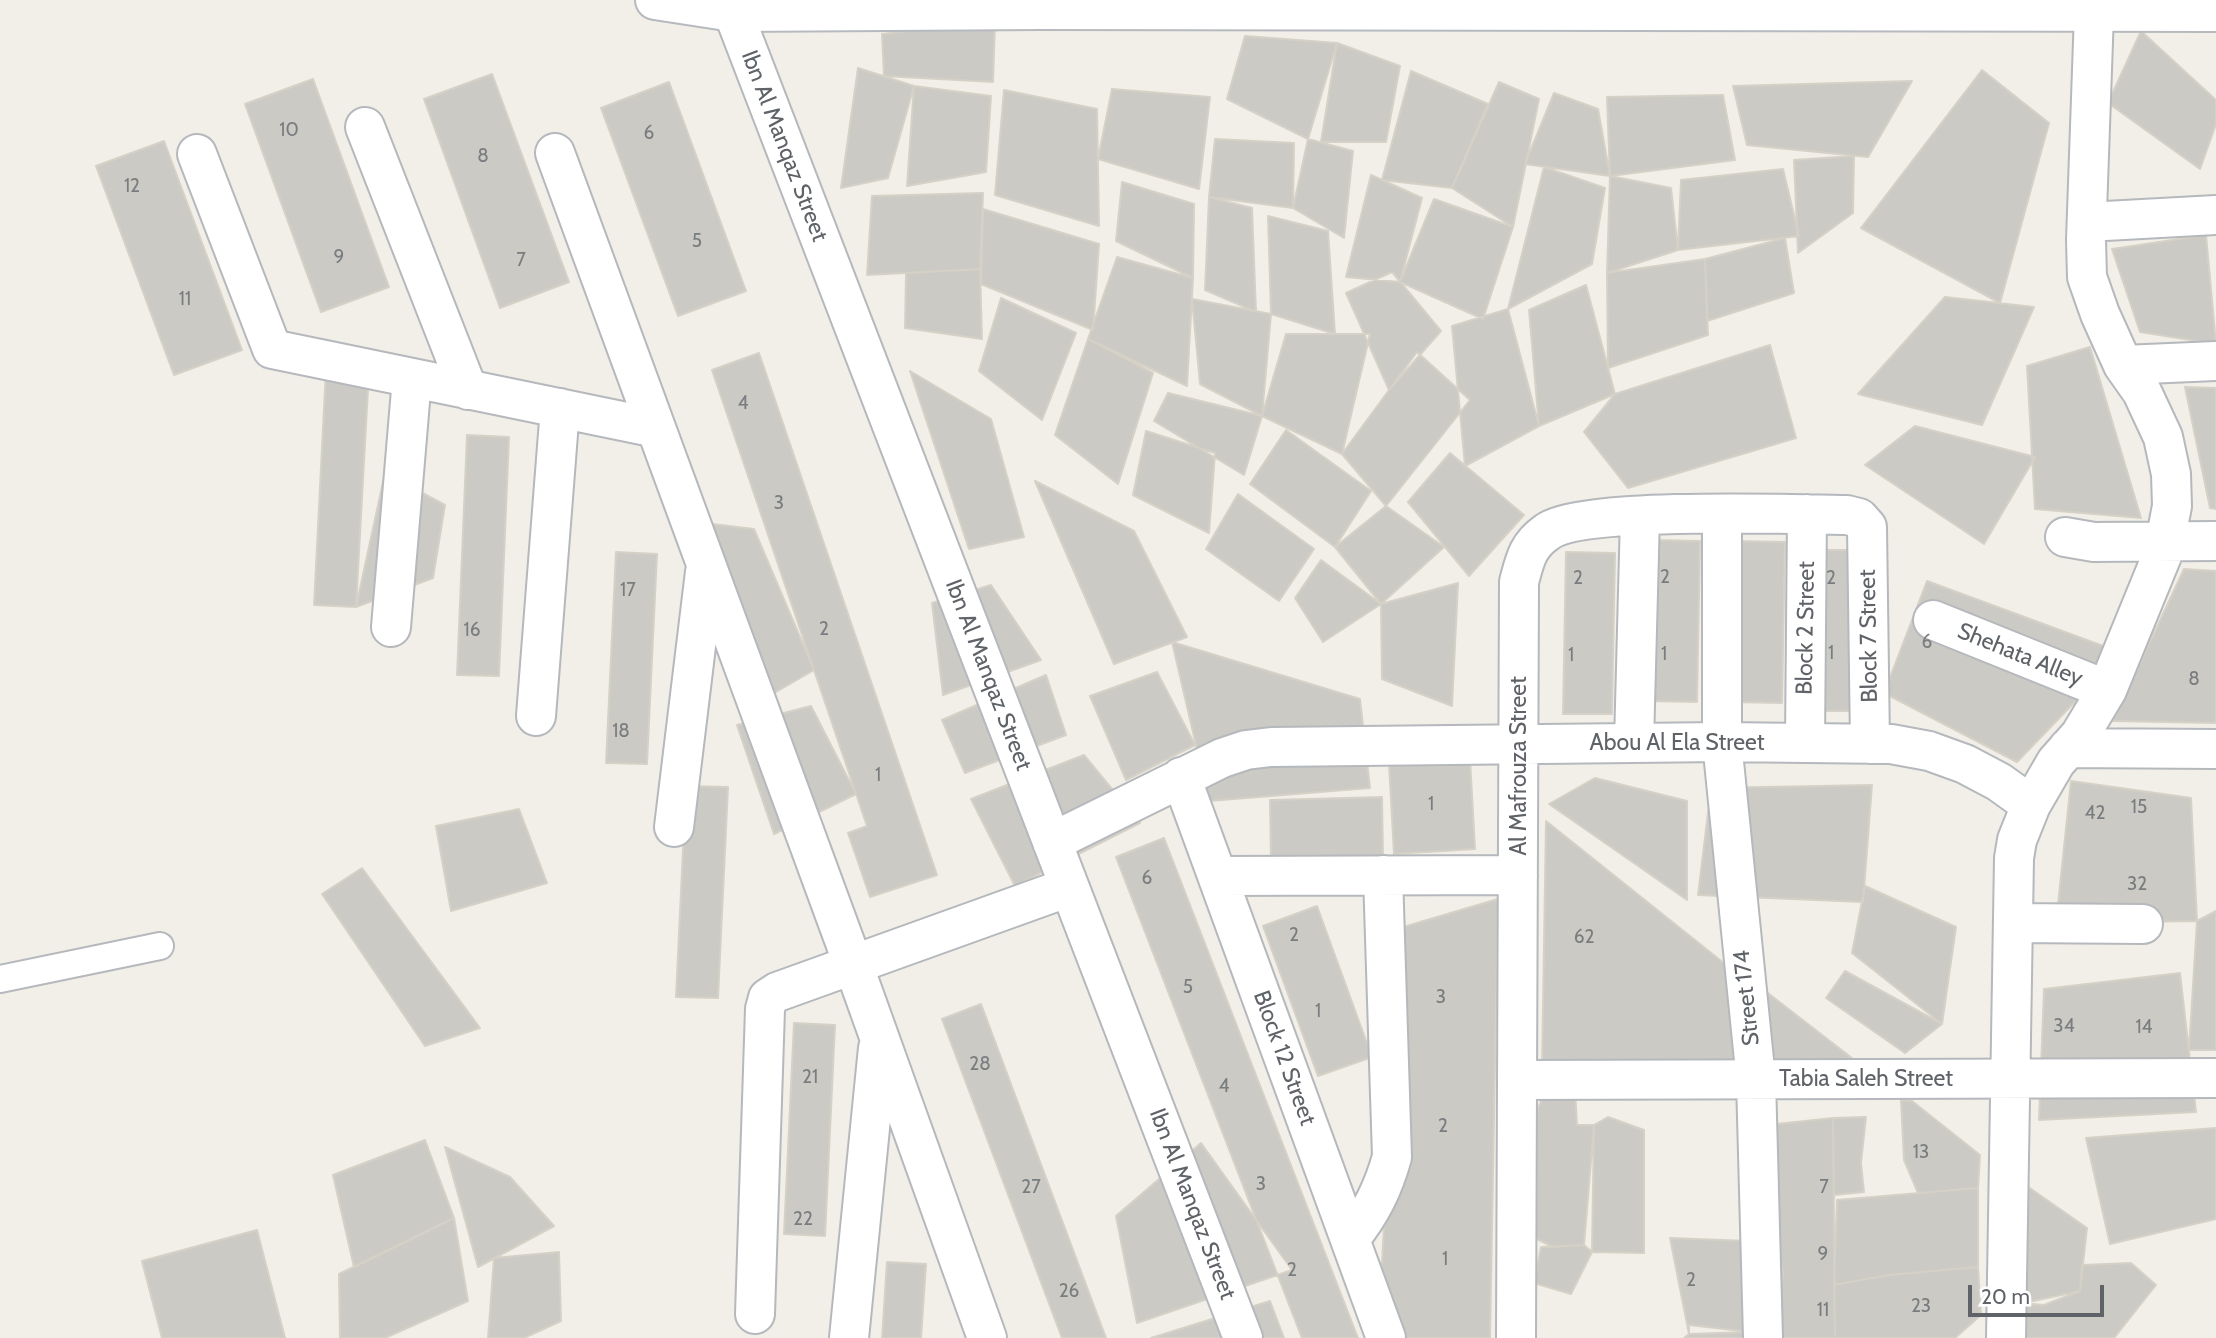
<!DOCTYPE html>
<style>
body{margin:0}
#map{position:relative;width:2216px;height:1338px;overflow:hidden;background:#f1efe8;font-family:Cabin,sans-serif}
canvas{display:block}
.scale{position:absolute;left:1968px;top:1285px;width:136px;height:32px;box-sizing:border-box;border:4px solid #5f6368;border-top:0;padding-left:9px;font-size:21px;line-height:24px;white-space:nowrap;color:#5f6368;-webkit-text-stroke:5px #fff;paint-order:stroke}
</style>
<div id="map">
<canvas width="2216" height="1338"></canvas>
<div class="scale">20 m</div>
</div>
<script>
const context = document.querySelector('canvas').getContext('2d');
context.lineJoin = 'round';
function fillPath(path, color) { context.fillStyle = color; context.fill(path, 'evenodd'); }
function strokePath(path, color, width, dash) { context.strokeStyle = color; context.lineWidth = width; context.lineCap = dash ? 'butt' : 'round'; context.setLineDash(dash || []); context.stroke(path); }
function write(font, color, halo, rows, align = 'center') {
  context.font = font + ' Cabin,sans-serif'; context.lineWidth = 5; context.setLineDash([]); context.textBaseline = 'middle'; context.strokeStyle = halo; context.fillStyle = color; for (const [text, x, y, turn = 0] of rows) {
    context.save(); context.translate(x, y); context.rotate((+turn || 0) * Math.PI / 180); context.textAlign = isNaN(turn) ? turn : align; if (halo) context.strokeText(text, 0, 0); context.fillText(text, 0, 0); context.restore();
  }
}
const building = new Path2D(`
 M995,22l-2,60 -109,-6 -2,-42z
 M2141,31l75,69v24l-16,45 -92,-66z
 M1245,36l92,7 -29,96 -81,-40z
 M1337,43l63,23 -14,76h-65z
 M858,68l56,18 -26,92 -47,10z
 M1982,70l67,53 -49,180 -139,-75z
 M1411,71l77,33 -36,84 -70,-8z
 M492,74l77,208 -69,26 -76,-209z
 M313,79l76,208 -68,25 -76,-208z
 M1912,81l-44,76 -121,-12 -14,-59z
 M669,82l77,209 -68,25 -77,-208z
 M1499,82l40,17 -26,128 -61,-39z
 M914,86l77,10 -5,76 -79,14z
 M1112,89l98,8 -11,92 -101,-30z
 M1004,90l93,19 2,117 -104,-31z
 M1554,93l44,16 12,67 -85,-12z
 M1723,95l12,65 -125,16 -3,-79z
 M1215,139l79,4 -1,65 -84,-11z
 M1308,139l45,12 -9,87 -51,-30z
 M164,141l78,209 -68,25 -78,-209z
 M1854,156l-1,57 -55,40 -4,-93z
 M1544,167l61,21 -13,76 -84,45z
 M1783,169l16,67 -121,14 3,-70z
 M1371,175l51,23 -22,84 -54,-5z
 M1610,176l61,12 7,62 -71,23z
 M1122,182l72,22 -1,74 -77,-37z
 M983,193l-3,76 -113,6 5,-79z
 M1209,197l43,11 4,104 -51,-22z
 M1434,199l79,28 -30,92 -83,-37z
 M983,209l116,35 -6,86 -112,-46z
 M1268,216l60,15 7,103 -64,-20z
 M2206,235l10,109 -76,-12 -28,-83z
 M1785,238l9,55 -87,28 -2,-62z
 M1117,257l76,21 -6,108 -99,-47z
 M1705,259l3,76 -100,33 -1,-95z
 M980,269l2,70 -77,-11 1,-55z
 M1392,272l49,59 -52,59 -43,-97z
 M1586,285l29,109 -76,32 -10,-116z
 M1945,297l89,10 -52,118 -124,-31z
 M1001,298l75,35 -34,87 -63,-49z
 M1192,299l79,15 -9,102 -62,-32z
 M1508,309l31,117 -74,40 -13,-140z
 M1286,334h84l-28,120 -80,-38z
 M1088,339l65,34 -35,111 -63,-49z
 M1770,345l26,93 -168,50 -44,-56 31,-38z
 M2090,347l51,171 -106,-9 -8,-143z
 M1417,352l53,48 -84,106 -44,-52z
 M759,353l178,522 -67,22 -22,-64 19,-7 -155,-456z
 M326,369l43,2 -13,236 -42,-2z
 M910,371l81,48 33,118 -55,12z
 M2185,387l31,1v121l-6,-1z
 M1168,393l94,23 -18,59 -90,-54z
 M1915,426l120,31 -51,87 -119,-79z
 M1286,430l85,61 -36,56 -85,-63z
 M1146,431l69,22 -6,80 -76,-38z
 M467,435l42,2 -10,239 -42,-1z
 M1450,453l74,62 -55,61 -61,-74z
 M385,473l60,32 -12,73 -77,29z
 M1035,481l99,50 53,106 -73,27z
 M1238,494l76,55 -35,52 -73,-52z
 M1386,506l58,41 -63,57 -46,-57z
 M704,523l50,6 60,141 -57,33z
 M1652,540l48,1 -3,161 -48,-1z
 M1736,541l49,1 -3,161 -48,-1z
 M1814,550h48l-3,161h-49z
 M616,552l41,2 -10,210 -41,-1z
 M1566,552l49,1 -3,161h-49z
 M1321,560l60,44 -58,38 -28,-44z
 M2184,569l32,2v152l-103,-2z
 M1927,581l195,72 -105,109 -133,-69z
 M1458,583l-6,123 -70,-27 -1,-75z
 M991,585l50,75 -98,35 -11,-92z
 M1172,642l188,57 10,89 -161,13z
 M1157,672l38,73 -69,35 -36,-84z
 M1046,675l20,60 -101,38 -23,-53z
 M811,706l45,88 -82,40 -37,-109z
 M1084,755l56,68 -125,63 -44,-87z
 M1470,759l5,90 -81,5 -5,-90z
 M1595,778l92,23v99l-138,-96z
 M2071,781l120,17 6,123 -141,2z
 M1872,785l-9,117 -165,-7 13,-107z
 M686,786l42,1 -10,211 -42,-1z
 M1382,797l1,60 -112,3 -1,-60z
 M519,809l28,74 -96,28 -15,-85z
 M1546,821l189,151 21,108 -214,-10z
 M1164,838l194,500h-56l-186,-481z
 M362,868l118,160 -55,18 -103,-152z
 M1865,886l91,41 -14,97 -90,-71z
 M1498,899l-8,439h-112l22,-410z
 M1317,906l55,151 -54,19 -55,-150z
 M2216,911v139h-27l8,-129z
 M1845,971l97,53 -37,29 -79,-55z
 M2180,973l16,139 -157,8 5,-131z
 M1764,990l115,89 -113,1z
 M981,1004l125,334h-44l-120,-319z
 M794,1023l41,2 -10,211 -41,-2z
 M1575,1090l2,35h17l-10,120 -31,2 -24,-12 -3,-103 19,-38z
 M1901,1100l11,1 68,54 -2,33 -60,5 -14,-33z
 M1608,1117l36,13v123l-52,-1 2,-127z
 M1866,1117l-5,46 3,29 -30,3v4l-1,-81z
 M1833,1118l2,220h-60l8,-64 -14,-77 -2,-72z
 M2216,1128v91l-106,25 -24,-106z
 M425,1140l29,78 -100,49 -21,-92z
 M1201,1143l91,127 -155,53 -21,-107z
 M445,1147l65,30 44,49 -76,41z
 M2014,1177l73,51 -7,63 -36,14 -38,-3z
 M1978,1188v79l-89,8 -55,10 3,-85z
 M454,1218l14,83 -83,37h-45l-1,-64z
 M257,1230l28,108h-123l-20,-77z
 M1670,1238l78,3 3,91 -62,-7v9z
 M1584,1245l8,7 -21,42 -37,-11 7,-36z
 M559,1252l2,69 -37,17h-36l6,-80z
 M887,1262l39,2 -5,74h-39z
 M2131,1263l25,22 -42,53h-93l3,-35 56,-12 2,-26z
 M1978,1267l3,48 -26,23h-120l-1,-53 55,-10z
 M1270,1301l14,37h-133z
 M1751,1332v6h-67l5,-4z`);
fillPath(building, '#cccac5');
strokePath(building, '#d6d1c6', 2);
const lane = new Path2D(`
 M0,979l160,-33`);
const street = new Path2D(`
 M733,12l510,1326
 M365,127l103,263
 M555,153l298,811 134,374
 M197,154l75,195 384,79
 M2087,222l129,-7
 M2123,365l93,-4
 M1722,515v227l34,338 7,258
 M2065,537l29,5 122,-1
 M1933,620l174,70
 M391,627l21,-249
 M536,716l24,-308
 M1805,742l2,-228
 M1634,743l6,-227
 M2068,748l148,1
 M1181,777l205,561
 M674,827l31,-255
 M1052,842l170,-84 24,-8 25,-3 451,-5 169,2 38,7 36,13 34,18 32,23
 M1218,876l300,-1
 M2013,923l130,1
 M1517,1080l699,-2
 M1350,1239c21,-26 33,-50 42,-82l-9,-282
 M755,1314l10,-305 3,-11 9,-6 292,-105
 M849,1338l29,-290
 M1516,1338l3,-756c6,-22 8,-36 28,-50 33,-25 248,-18 300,-17l12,3 8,9 3,217
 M2006,1338l8,-480 3,-18 14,-35 25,-43 24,-27 27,-45 56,-137 9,-47 -1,-32 -8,-37 -21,-45 -19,-27 -23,-51 -13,-37 -1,-37 8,-227`);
const secondary = new Path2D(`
 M655,0l78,12 308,-2 1175,2`);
strokePath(lane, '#b5b8bc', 30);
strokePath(street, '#b5b8bc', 42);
strokePath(secondary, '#b6babf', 42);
strokePath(lane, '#fff', 26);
strokePath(street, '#fff', 38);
strokePath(secondary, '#fff', 38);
write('19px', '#7a7d7f', null, [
 ["10",289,130],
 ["6",649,133],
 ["8",483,156],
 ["12",132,186],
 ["5",697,241],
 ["9",339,257],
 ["7",521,260],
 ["11",185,299],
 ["4",743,403],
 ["3",779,503],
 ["2",1665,577],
 ["2",1578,578],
 ["2",1831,578],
 ["17",628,590],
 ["2",824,629],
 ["16",472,630],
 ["6",1927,642],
 ["1",1831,653],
 ["1",1664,654],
 ["1",1571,655],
 ["8",2194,679],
 ["18",621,731],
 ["1",878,775],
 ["1",1431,804],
 ["15",2139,807],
 ["42",2095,813],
 ["6",1147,878],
 ["32",2137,884],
 ["2",1294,935],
 ["62",1584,937],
 ["5",1188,987],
 ["3",1441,997],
 ["1",1318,1011],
 ["34",2064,1026],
 ["14",2144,1027],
 ["28",980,1064],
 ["21",810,1077],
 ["4",1224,1086],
 ["2",1443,1126],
 ["13",1921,1152],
 ["3",1261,1184],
 ["27",1031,1187],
 ["7",1824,1187],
 ["22",803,1219],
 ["9",1823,1254],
 ["1",1445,1259],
 ["2",1292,1270],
 ["2",1691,1280],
 ["26",1069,1291],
 ["23",1921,1306],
 ["11",1823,1310]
]);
write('23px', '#5f6368', '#fff', [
 ["Ibn Al Manqaz Street",784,146,69],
 ["Block 2 Street",1806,628,-89],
 ["Block 7 Street",1869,636,-91],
 ["Shehata Alley",2020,655,22],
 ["Ibn Al Manqaz Street",988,675,69],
 ["Abou Al Ela Street",1677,743],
 ["Al Mafrouza Street",1519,766,-90],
 ["Street 174",1747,998,-96],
 ["Block 12 Street",1284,1058,70],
 ["Tabia Saleh Street",1866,1079],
 ["Ibn Al Manqaz Street",1192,1204,69]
]);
</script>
